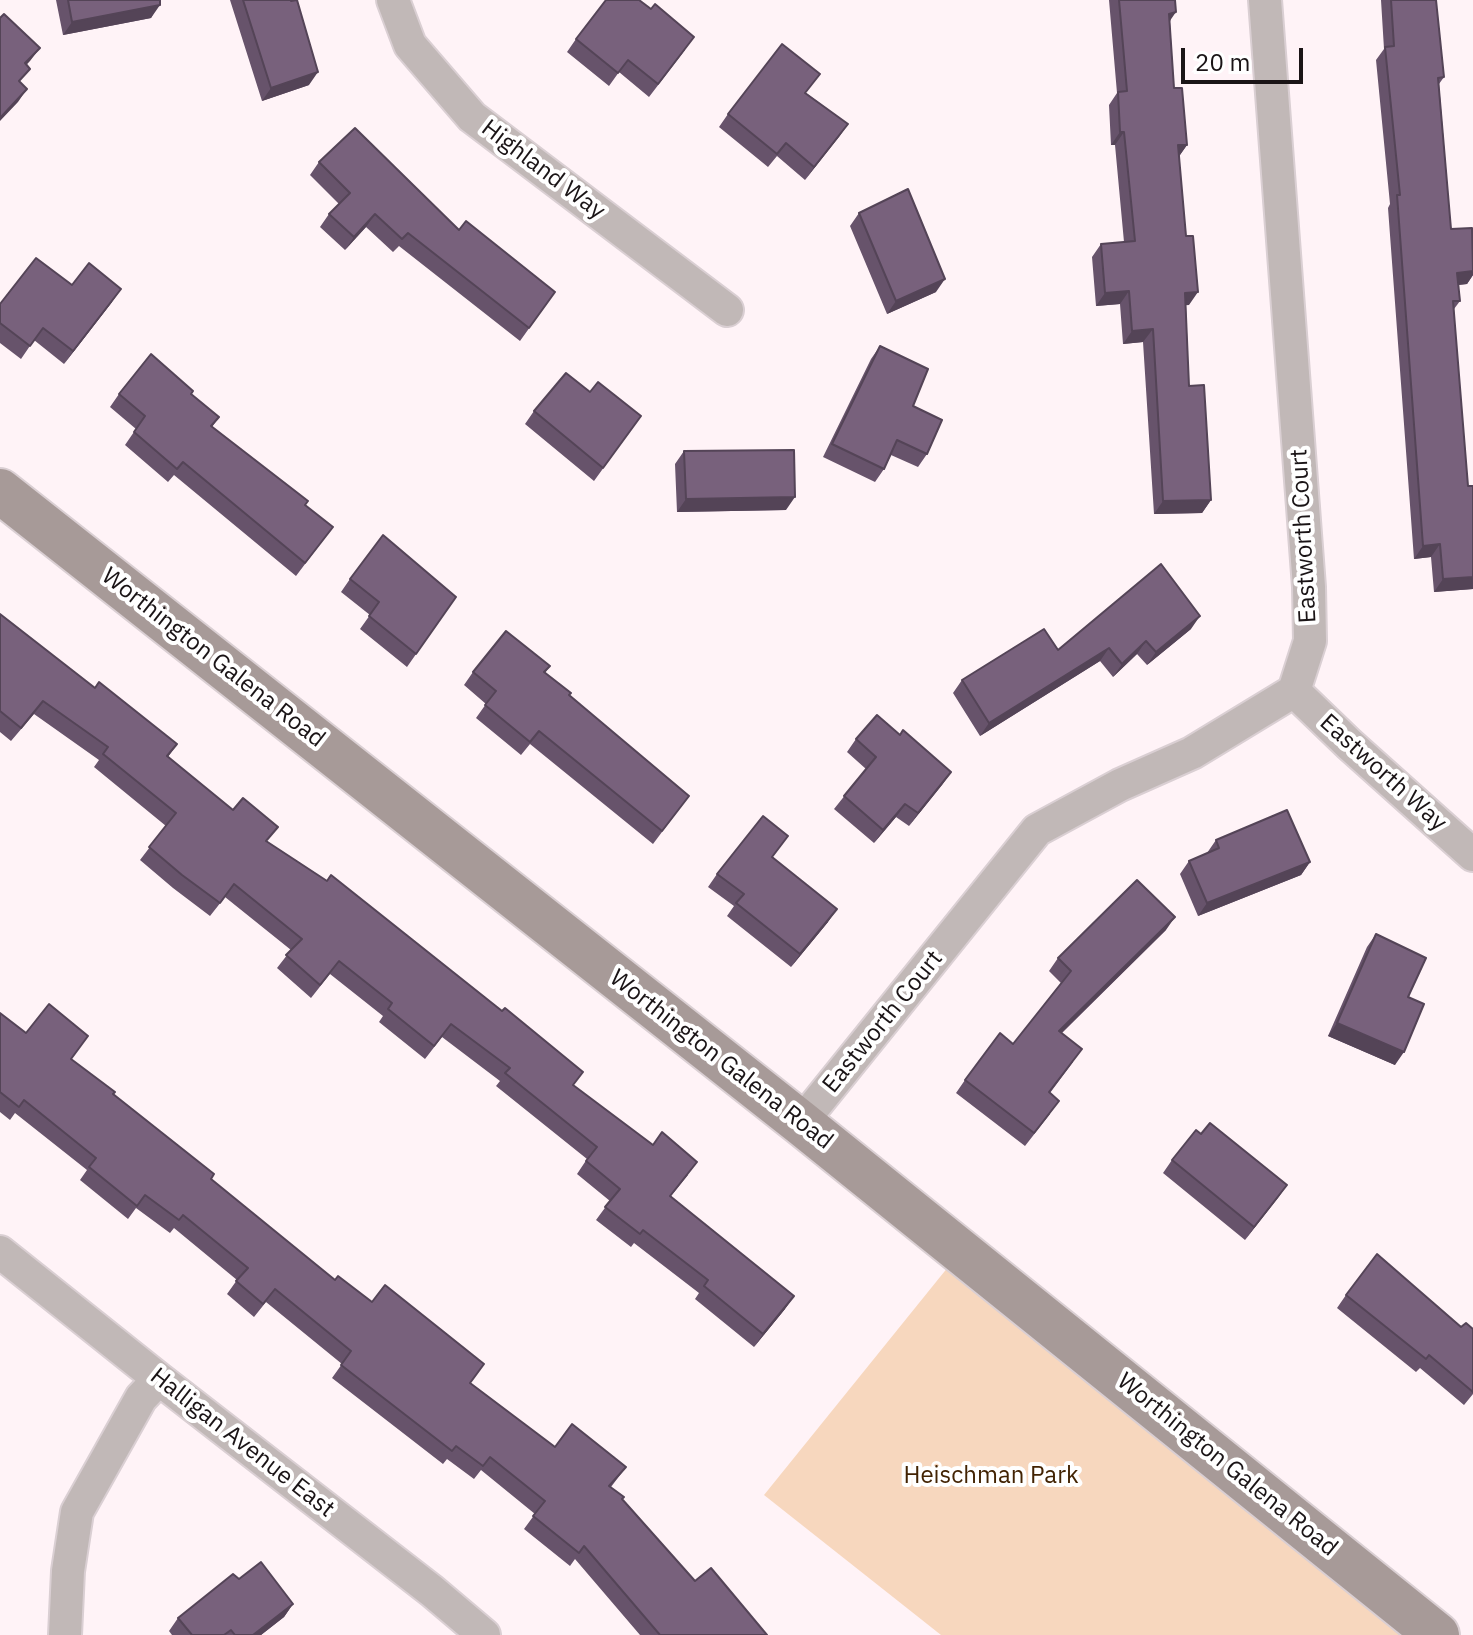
<!DOCTYPE html>
<style>
body{margin:0}
#map{position:relative;width:1473px;height:1635px;overflow:hidden;background:#fff3f7;font-family:"IBM Plex Sans",sans-serif}
canvas{display:block}
.scale{position:absolute;left:1181px;top:48px;width:122px;height:36px;box-sizing:border-box;border:4px solid #1a1416;border-top:0;padding-left:10px;font-size:24px;line-height:28px;white-space:nowrap;color:#1a1416;-webkit-text-stroke:6px #fff;paint-order:stroke}
</style>
<div id="map">
<canvas width="1473" height="1635"></canvas>
<div class="scale">20 m</div>
</div>
<script>
const context = document.querySelector('canvas').getContext('2d');
context.lineJoin = 'round';
function fillPath(path, color) { context.fillStyle = color; context.fill(path, 'evenodd'); }
function strokePath(path, color, width, dash) { context.strokeStyle = color; context.lineWidth = width; context.lineCap = dash ? 'butt' : 'round'; context.setLineDash(dash || []); context.stroke(path); }
function write(font, color, halo, rows, align = 'center') {
  context.font = font + ' "IBM Plex Sans",sans-serif'; context.lineWidth = 8; context.setLineDash([]); context.textBaseline = 'middle'; context.strokeStyle = halo; context.fillStyle = color; for (const [text, x, y, turn = 0] of rows) {
    context.save(); context.translate(x, y); context.rotate((+turn || 0) * Math.PI / 180); context.textAlign = isNaN(turn) ? turn : align; if (halo) context.strokeText(text, 0, 0); context.fillText(text, 0, 0); context.restore();
  }
}
fillPath(new Path2D(`
 M961,1251l476,384h-496l-177,-140z`), '#f7d7be');
const street = new Path2D(`
 M393,0l17,45 62,72 255,193
 M1294,691l55,53 124,111
 M801,1123l236,-293 83,-45 72,-32 102,-62 16,-50 -1,-54 -44,-587
 M0,1252l159,127 273,212 52,44
 M65,1635l3,-64 9,-59 64,-114 18,-19`);
const secondary = new Path2D(`
 M0,491l801,632 636,512`);
strokePath(street, '#dacfd3', 36);
strokePath(secondary, '#dacfd3', 48);
strokePath(street, '#c1b8b7', 32);
strokePath(secondary, '#a79a98', 44);
fillPath(new Path2D(`
 M56,0h104l-9,18 -88,17z
 M230,0h61l18,85 -47,16z
 M1109,0h66l-5,22 4,66 13,57 -8,11 10,149h-3l3,81 22,114 -9,13 -48,1 -11,-172 -20,2 -3,-40 -24,2 -4,-49 9,-13 23,-2 -9,-97h-4l-2,-40 8,-12z
 M1381,0h55l8,77 -5,7 12,145 22,42v4l-6,9 -9,1 2,16 -6,8 19,280 -39,3 -3,-35 -17,2 -26,-351 2,-4 -14,-144 8,-11z
 M576,39l109,11 -36,47 -30,-25 -10,14 -42,-34z
 M806,93l42,31 -43,56 -28,-24 -9,11 -49,-40 9,-13z
 M319,162l140,68 96,62 -35,49 -121,-95 -6,6 -27,-25 -21,23 -25,-23 9,-13 10,-10 -29,-29z
 M859,213l77,79 -49,22 -37,-88z
 M112,302l-48,62 -30,-24 -13,19 -21,-16v-39z
 M880,346l33,60 14,48 -9,13 -27,-12 -7,14 -9,13 -52,-25 48,-98z
 M590,392l51,24 -47,65 -69,-57 9,-13z
 M119,394h72l28,23 -7,10 93,78 28,22 -37,49 -122,-101 -6,7 -43,-37 11,-16 -26,-22z
 M684,451l102,59 -109,2 -2,-48z
 M350,579l106,18 -49,70 -47,-38 10,-14 -29,-23z
 M0,614l95,74 82,56 -9,13 99,85 306,244 115,89 -17,21 114,113 -31,38 -59,-48 4,-6 -65,-50 -3,4 -35,-27 14,-19 -33,-27 10,-15 -91,-73 4,-5 -58,-44 -17,22 -46,-37 4,-6 -53,-42 -19,24 -34,-30 14,-18 -66,-53 -15,19 -37,-28 -33,-28 26,-34 -72,-59 5,-7 -65,-46 -23,27 -11,-9z
 M1191,629l-44,36 -10,-11 -24,23 -13,-16 -120,75 -27,-43 9,-13 96,-30z
 M550,666l-5,7 24,22 120,101 -36,48 -123,-100 -9,11 -45,-37 10,-14 -22,-19 9,-13z
 M900,734l51,38 -42,54 -13,-9 -22,26 -40,-34 32,-40 -19,-17 9,-13z
 M1216,840l94,22 -9,13 -103,41 -18,-42 9,-13 18,-8z
 M773,857l55,65 -37,45 -64,-51 7,-10 -26,-19 9,-13z
 M1166,930l-104,103 11,29 -23,31v21l-25,32 -69,-53 9,-13 48,-36 48,-61 -12,-12 9,-13z
 M1376,934l32,63 -13,68 -67,-29 39,-89z
 M0,1013l26,20 45,26 42,35 98,85 124,101 220,167 71,20 -15,20 84,94 72,54h-127l-65,-76 -5,7 -46,-37 11,-15 -54,-44 -7,9 -27,-20 -4,5 -111,-86 10,-14 -76,-62 -12,15 -27,-23 10,-14 -63,-52 -4,5 -34,-25 -8,11 -48,-39 7,-10 -72,-57 -5,7 -10,-8z
 M1201,1134l86,51 -42,55 -82,-67 9,-13z
 M1346,1295l127,34v65l-9,11 -44,-37 -4,4 -79,-64z
 M239,1579l54,25 -9,13 -23,18h-89l-3,-4 9,-13z`), '#67536b');
fillPath(new Path2D(`
 M160,5l-9,13 -88,17 9,-13z
 M1176,12l-9,13 2,-11z
 M40,48l-10,13 -14,15 9,-13z
 M318,72l-9,13 -47,16 9,-13z
 M27,89l-9,13 -18,19v-3z
 M848,124l-9,13 -34,43 9,-13z
 M1120,132h4l-9,13h-4z
 M1178,145h9l-9,13z
 M375,214l-9,13 -21,23 9,-13z
 M1473,271v4l-6,9 -19,2 9,-13z
 M945,279l-9,13 -49,22 9,-13z
 M121,289l-9,13 -48,62 9,-13z
 M1129,291l-9,13 -24,2 9,-13z
 M1198,292l-9,13 -13,1 9,-13z
 M1153,329l-10,13 -20,2 9,-13z
 M795,497l-9,13 -109,2 9,-13z
 M1211,500l-9,13 -48,1 9,-13z
 M1440,544l-9,13 -17,2 9,-13z
 M1473,577v12l-39,3 9,-13z
 M1200,616l-9,13 -44,36 9,-13z
 M1146,641l-9,13 -24,23 9,-13z
 M1109,648l-9,13 -120,75 9,-13z
 M951,772l-9,13 -33,41 9,-13z
 M905,804l-9,13 -22,26 9,-13z
 M1310,862l-9,13 -103,41 9,-13z
 M837,909l-9,13 -37,45 9,-13z
 M1175,917l-9,13 -116,114 9,-13z
 M1337,1023l67,29 -9,13 -67,-29z
 M1287,1185l-9,13 -33,42 9,-13z
 M794,1296l-9,13 -31,38 9,-13z
 M293,1604l-9,13 -23,18h-8z`), '#544457');
const building = new Path2D(`
 M68,0h92v5l-88,17z
 M243,0h48v1l6,-1 21,72 -47,16z
 M606,0h33l12,9 4,-5 39,33 -36,47 -30,-24 -10,13 -42,-34z
 M1119,0h56l1,12 -7,2 5,74h8l5,57h-9l8,91h7l5,56 -13,1 4,93 15,-1 7,115 -48,1 -10,-172 -21,2 -3,-40 -24,2 -4,-49 34,-3 -11,-109h-4l-2,-40 9,-1z
 M1391,0h45l8,77 -6,1 13,151 21,-1 1,43 -16,2 3,28h-7l15,185h5v91l-30,2 -3,-35 -17,2 -26,-351h3l-15,-148 9,-1z
 M4,14l36,34 -15,15 5,6 -11,12 8,8 -27,29v-100z
 M782,44l38,30 -15,19 43,31 -34,43 -28,-24 -9,11 -49,-40z
 M355,128l104,102 7,-9 89,71 -26,36 -121,-95 -6,6 -27,-25 -21,23 -25,-23 21,-21 -31,-31z
 M908,189l37,90 -49,22 -37,-88z
 M36,258l36,27 17,-22 32,26 -48,62 -30,-23 -13,18 -30,-23v-19z
 M880,346l48,23 -15,37 29,14 -15,34 -30,-14 -13,29 -52,-25z
 M151,354l42,37 -2,3 28,23 -8,9 97,75 -3,4 28,22 -28,36 -122,-101 -6,7 -43,-37 11,-16 -26,-22z
 M566,373l24,19 8,-10 43,34 -38,52 -69,-57z
 M794,450l1,47 -109,2 -2,-48z
 M383,535l73,62 -40,57 -47,-38 10,-14 -29,-23z
 M1161,564l39,52 -44,36 -10,-11 -24,23 -13,-16 -120,75 -27,-43 82,-51 14,21z
 M0,614l95,74 4,-6 78,62 -10,12 66,54 10,-12 35,29 -12,14 61,40 4,-6 171,136 3,-3 78,64 -10,13 80,60 9,-13 35,30 -27,34 124,100 -31,38 -59,-48 4,-6 -65,-50 -3,4 -35,-27 15,-18 -34,-28 11,-14 -92,-74 5,-5 -59,-44 -17,22 -46,-37 4,-6 -53,-42 -19,24 -34,-30 16,-16 -68,-55 -14,19 -38,-28 -33,-28 27,-34 -73,-59 5,-7 -65,-46 -22,27 -21,-17z
 M506,631l44,35 -6,6 27,21 -2,2 120,101 -27,35 -123,-100 -9,11 -45,-37 11,-14 -23,-19z
 M877,715l23,20 3,-5 48,42 -33,41 -13,-9 -22,26 -39,-34 32,-39 -20,-18z
 M1287,810l23,52 -103,41 -18,-42 30,-13 -3,-8z
 M763,816l25,20 -16,21 65,52 -37,45 -64,-51 8,-9 -27,-20z
 M1137,880l38,37 -116,114 23,18 -33,43 10,9 -25,32 -69,-53 35,-47 13,11 58,-73 -13,-13z
 M1376,934l50,24 -18,39 16,7 -20,48 -67,-29z
 M49,1004l39,32 -17,23 44,33 -2,2 101,80 -3,5 124,101 3,-4 34,26 13,-17 99,79 -14,19 85,64 17,-23 54,43 -17,19 15,11 -2,2 73,82 16,-13 56,67h-107l-76,-89 -5,7 -46,-37 12,-15 -55,-44 -7,9 -27,-20 -4,5 -111,-86 10,-14 -76,-62 -12,15 -27,-23 12,-13 -65,-53 -4,5 -34,-25 -8,11 -48,-39 7,-9 -72,-58 -5,7 -19,-15v-79l26,20z
 M1210,1123l77,62 -33,42 -82,-67 24,-30 5,4z
 M1377,1254l84,73 5,-4 7,6v63l-44,-37 -3,4 -80,-64z
 M261,1562l32,42 -40,31h-18l-4,-5 -7,5h-32l-14,-17 55,-44 6,5z`);
fillPath(building, '#78617c');
strokePath(building, '#544457', 2);
write('24px', '#1a1416', '#fff', [
 ["Highland Way",543,170,37],
 ["Eastworth Court",1304,536,-93],
 ["Worthington Galena Road",213,658,38],
 ["Eastworth Way",1383,773,42],
 ["Eastworth Court",883,1022,-51],
 ["Worthington Galena Road",721,1060,38],
 ["Halligan Avenue East",242,1443,38],
 ["Worthington Galena Road",1227,1465,39]
]);
write('24px', '#422303', '#fff', [
 ["Heischman Park",991,1476]
]);
</script>
